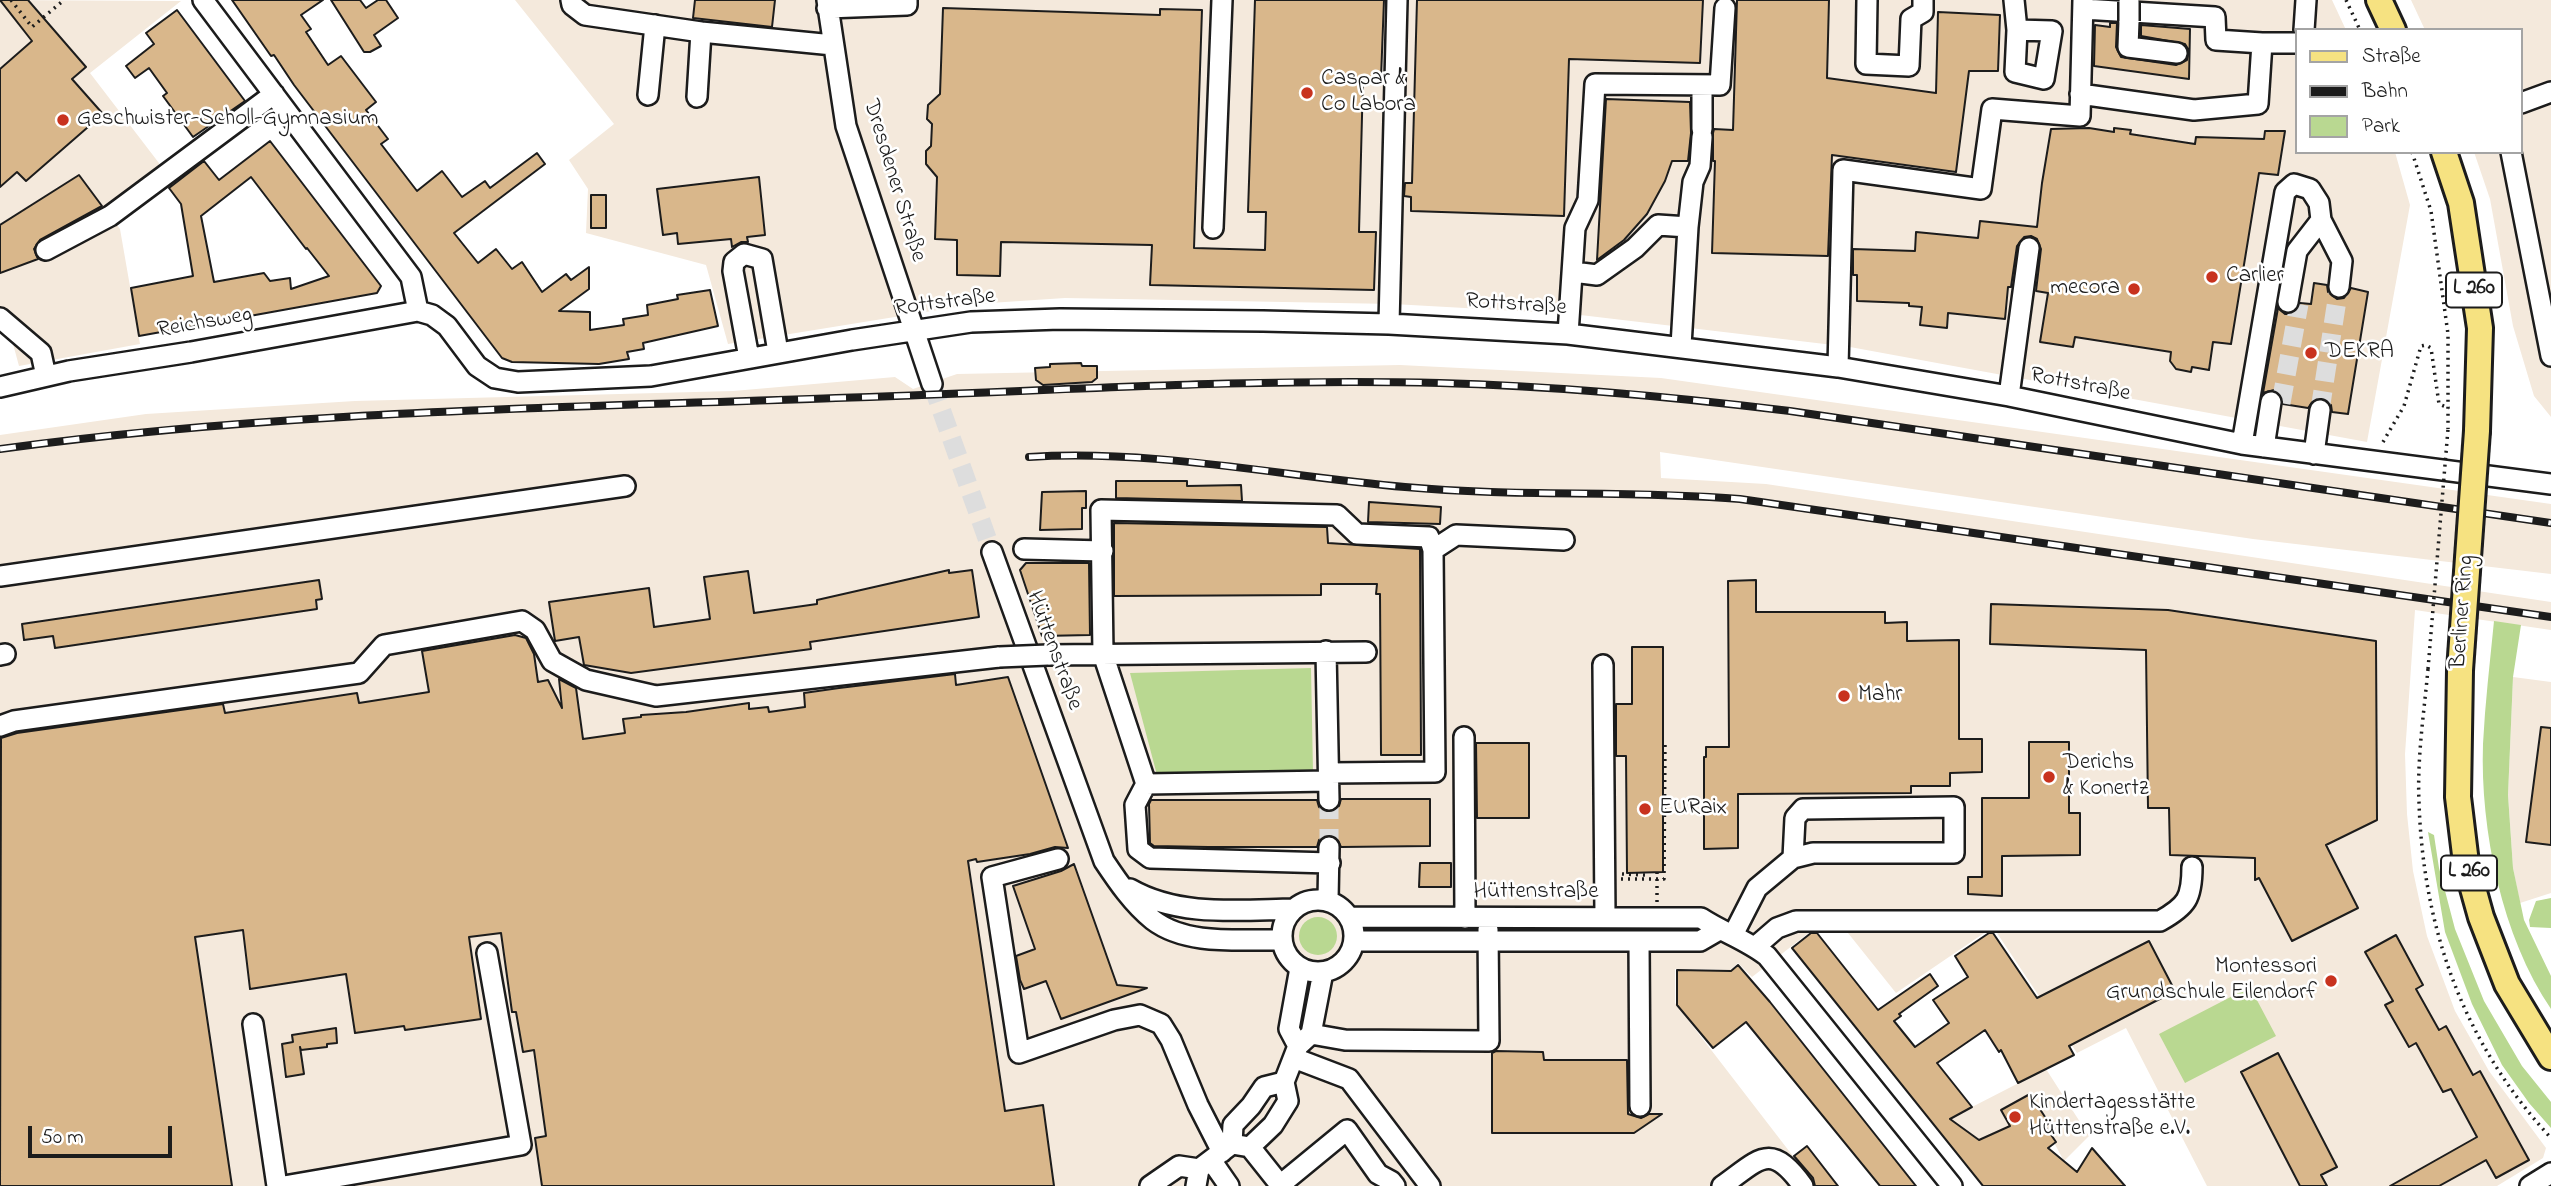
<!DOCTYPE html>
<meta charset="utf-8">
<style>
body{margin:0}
#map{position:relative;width:2551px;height:1186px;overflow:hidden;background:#fff;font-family:"Indie Flower",sans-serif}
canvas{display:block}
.legend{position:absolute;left:2295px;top:28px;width:228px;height:126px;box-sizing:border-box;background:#fff;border:2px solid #a4a4a4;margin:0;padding:9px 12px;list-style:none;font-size:21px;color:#1c1c1c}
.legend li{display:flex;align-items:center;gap:14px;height:35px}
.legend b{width:35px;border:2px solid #a4a4a4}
.scale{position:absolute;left:28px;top:1126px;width:144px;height:32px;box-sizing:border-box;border:4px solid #1c1c1c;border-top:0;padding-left:9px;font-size:21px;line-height:24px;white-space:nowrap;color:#1c1c1c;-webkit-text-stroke:5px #fff;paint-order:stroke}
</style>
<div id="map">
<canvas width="2551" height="1186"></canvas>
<ul class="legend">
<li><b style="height:9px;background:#f6e281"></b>Straße</li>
<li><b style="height:9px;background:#1c1c1c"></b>Bahn</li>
<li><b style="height:19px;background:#b9d891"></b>Park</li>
</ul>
<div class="scale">50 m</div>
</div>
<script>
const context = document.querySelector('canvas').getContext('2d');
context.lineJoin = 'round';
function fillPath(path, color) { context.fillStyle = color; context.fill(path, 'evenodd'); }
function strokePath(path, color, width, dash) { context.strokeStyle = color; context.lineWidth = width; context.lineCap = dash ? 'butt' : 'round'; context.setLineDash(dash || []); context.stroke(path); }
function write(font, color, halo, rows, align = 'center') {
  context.font = font + ' "Indie Flower",sans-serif'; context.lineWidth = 5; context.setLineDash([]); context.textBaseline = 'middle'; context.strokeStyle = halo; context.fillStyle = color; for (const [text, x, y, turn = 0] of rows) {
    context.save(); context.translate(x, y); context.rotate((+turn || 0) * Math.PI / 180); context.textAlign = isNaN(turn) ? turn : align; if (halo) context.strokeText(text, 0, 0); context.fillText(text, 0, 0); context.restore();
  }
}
fillPath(new Path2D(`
 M0,0l181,1 -91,72 72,94 -52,49 10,13 20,115 -121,22 -13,-48 -6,1z
 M515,0h1817l14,30h-49v122h98l15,53 -43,237 -517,-95 -278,-33 -179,-10 -328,-6 -90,6 -247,40 -22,-79 -120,-32 2,-44 -19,-29 45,-36z
 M2411,0h140v417l-17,-21 -21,-70 -23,-127 -16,-47h47v-122h-96z
 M1400,365l261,13 890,126v70l-298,-35 -593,-87 1,26 105,6 785,118v28l-136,-20 -10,144 2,60 6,57 14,65 28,75 34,60 57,77 -3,10 -46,28h-290l-81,-158 -49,25 -84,-126 -97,66 -52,-65h-29l-63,49 -14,-14 -8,7 -55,-1v34l141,183h-1816v-751l146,-21 209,-13 378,-10 162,-14 18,12 44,-15z
 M2513,677l38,5v211l-31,10 -7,-35 -5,-73z
 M2046,1069l43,67 -25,25 -19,-35 -70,50 -40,-50z`), '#f4e9dc');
fillPath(new Path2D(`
 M2494,621l27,4 -8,52 -5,118 5,73 11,52 27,56v33c-49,-72 -71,-179 -68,-265 2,-41 7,-82 11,-123z
 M1311,668l2,104 -156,3 -27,-102z
 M2428,832l6,3 5,33 16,61 29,72 38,65 29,36v26l-22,-25 -27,-38 -30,-61 -27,-72z
 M2551,898v30l-21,-1 -1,-7 7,-19z
 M1299 936a19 19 0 1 1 38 0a19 19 0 1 1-38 0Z
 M2250,987l26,49 -91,47 -26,-49z`), '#b9d891');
const building = new Path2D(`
 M0,0h28l58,67 -14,12 31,35 -77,67 -9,-9 -17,15v-118l32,-28z
 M232,0h91l-22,15 10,14 -5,3 22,33 13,-9 35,46 -10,8 22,29 -7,5 36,47 25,-20 20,26 23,-16 5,7 47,-35 8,11 -91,69 24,30 18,-14 16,20 10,-7 20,30 24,-18 5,6 18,-13v22l-30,22 31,1v18l34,-5 -1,-6 25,-4 -1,-10 31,-6 -1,-4 33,-5 8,36 -75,17 1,6 -17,3 2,7 -30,5 -87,-2 -10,-4 -208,-273 -20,-30 -3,1z
 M331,0h29l6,8 12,-8h8l12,18 -24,17 7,11 -11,6h-6z
 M695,0h80l-3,27 -79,-9z
 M1255,0h129l-3,78h-18l-4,154h17l-2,58 -224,-5 2,-40 -151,-3 -1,34 -43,-1v-35l-22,-1 2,-62 -11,-13v-13l5,-5 1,-22 -5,-5 1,-14 12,-11 3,-86 217,7v-6l42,1 -8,238 71,2 1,-38h-18z
 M1417,0h286l-3,63 -131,-4 -5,157 -153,-5v-14l-7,-1 1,-13h7z
 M1737,0h92l-2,78 109,15 2,-81 62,3 -2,56h-29l-13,101 -124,-17 -4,101 -116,-3 3,-92h-2v-28l1,-4 19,1z
 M177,10l68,91 -52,36 -30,-41 4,-3 -18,-25 -14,10 -9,-12 28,-22 -8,-11z
 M2110,23h7l-1,24 5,10 55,8 11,-5 1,-11 -3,-5 -44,-8v-11l49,4 -1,50 -95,-13 1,-41 15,2z
 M1606,99l84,3 1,31 -3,28h-16l-7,20 -18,33 -23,26 -27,20z
 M2089,128l25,4v-4l17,2 -1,4 65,10 1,-7 68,2 1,-8h20l-7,44 -19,-2 -28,171 -18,-2 -4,28 -17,-3 -1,5 -15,-3 -6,-8 1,-9 -96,-15 -2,10 -33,-5 8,-49 -12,-2 5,-42 -4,-10 -6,-3 -7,1 -7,9 -6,41h-3l-3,32 -57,-6 -1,15 -27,-3 2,-18 -13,-1v-3l-52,-2v-26h-4v-26l62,2 1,-19 62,6 2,-17 57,6 5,-44 9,-54z
 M270,141l111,145 -4,7 -238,43 -8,-48 62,-12 -12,-72 -12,-16 35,-27 15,19zM251,177l55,72 1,-1 22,28 -38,13 -1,-11 -20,3 -6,-8 -50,9 -13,-66z
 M79,175l23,31 -62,34 -6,9 4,10 -38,14v-48z
 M759,177l6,58 -18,2 1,5h-7l-9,5 -1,-8 -53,5 -1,-11 -14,2 -6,-46z
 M591,195h15v33h-15z
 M2314,283l13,2 1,7 9,7 7,-1 7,-10 17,4 -20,122 -16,-2 -1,-7 -9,-7 -7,1 -7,9 -25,-4 -1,-7 -8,-7 -11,3 15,-85 7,6h7l6,-5 2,-6 11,1z
 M1081,363l1,3h15v12l-5,4 -49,3 -7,-5 -1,-12 15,-1v-3z
 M1116,481h71v5l54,-1 1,16 -126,-3z
 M1086,491v17h-4v21l-42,1 2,-38z
 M1369,502l72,5 -1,17 -72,-2z
 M1114,523l213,4 1,16 92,6 1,206h-40l-1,-161h-4l1,-10h-56v11l-207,1z
 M1026,563h63l1,72 -48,1 -22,-66z
 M949,570v3l23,-3 7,47 -169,25 1,7 -180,24 -47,-8 -5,-28 -24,4 -6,-39 100,-14 5,39 56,-8 -6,-42 44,-6 6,42 63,-9v-4z
 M319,580l3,19 -6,1 1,9 -262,39 -2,-12 -29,4 -2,-16z
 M1756,580v32h129v11l22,-1v19l52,-1v99h23v33l-32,1v13h-39v7l-173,1v54l-34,1v-92h2v-10h23l-1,-166z
 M1991,604l177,6 208,31 1,179 -51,25 32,63 -66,33 -33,-63 -4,2v-22l-85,-3 -1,-47h-21l-2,-158 -156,-6z
 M515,635l11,3 8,16 4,28 10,-2 14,28 -3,-29 17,9 7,51 42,-6 -2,-14 18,-2v-2l45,-3 63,-9v6l19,-2 1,5 36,-5 -1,-14 35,-5 116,-14 1,11 52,-8 60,171 -13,-1 -25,7 -53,8 -1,-3 -8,2 37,250 38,-6 11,81h-512l-7,-48 11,-2 -12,-86 -11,2 -7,-40h-4l-11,-79 -32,4 12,82 -76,11 -1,-4 -49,7 -9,-59 -96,15 -7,-59 -48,7 37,249h-232l1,-448 16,-5 206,-29 2,9 132,-20 2,10 70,-11 -7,-41z
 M1632,647h31v225l-36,1 -1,-117h-10v-52h16z
 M2541,727l10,1v117l-25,-3z
 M2029,742h40v71h11v42l-78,1v40l-34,-2v-17h14v-79h47z
 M1476,743h53v75h-52z
 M1341,799h89v47l-89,1 -5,-10 -7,-2 -10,5 -2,7h-109l-54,-1 -4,-3 -1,-39 2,-4h166l2,7 10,5 10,-6z
 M1420,863h31v24h-32z
 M1074,864l43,121 30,3 -86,31 -15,-38 -22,8 -4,-9 -4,-24 19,-7 -22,-63 48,-15z
 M1811,933h6l61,77 52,-36 8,12 -39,28 2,2 -7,5 21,26 34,-24 -16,-23 35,-23 -13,-21 34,-23h4l44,65 112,-57 26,50 -106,55 5,9 -56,28 -17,-33 -2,2 -14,-22 -48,33 35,44 -22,12 29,21 31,-14 -9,-16 29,-16 19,29 -4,3 11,16 -8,6 29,24 15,-24 33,38h-142l-191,-238z
 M2396,935l27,50 -7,4 23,41 7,-4 27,49 7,-4 49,89 -33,18 -10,-18 -47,26h-49l87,-49 -26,-48 -8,3 -27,-49 -7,4 -24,-42 8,-4 -28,-49z
 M1738,965l32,37 146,184h-36l-134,-164 -33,26 -36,-43v-35l54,1z
 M336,1028l1,15 -10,1v3l-26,3 -1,-3 4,27 -18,3 -4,-33 11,-2 -1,-7z
 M1496,1051l47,1 1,8h83l1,54 13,4 8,-4h13l-28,19h-142v-80z
 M2278,1053l59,114 -16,8 6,11h-27l-59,-114z
 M1807,1146l31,40h-23l-2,-8 -19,-22z`);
fillPath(building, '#d9b78b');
strokePath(building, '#1c1c1c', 2);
strokePath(new Path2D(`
 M932,384l60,168
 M2281,403l18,-99
 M2320,410l19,-123
 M1329,800v47`), '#ddd', 19, [19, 10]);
const minor = new Path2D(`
 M203,0l208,277 7,34
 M571,0l1,5 13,10 116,17
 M827,0l19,126 86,258
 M1867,0l-1,64 43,2 2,-47 12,-7v-12
 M2014,0l3,30 -2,42 29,7 8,-48 -35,-1
 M827,8l80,-3v-5
 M2083,9l132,8 1,23 46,3
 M2129,21l-1,26 49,6
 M2304,30l2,-30
 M2080,94l114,16 64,-6 4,-61h35
 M648,95l7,-70
 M697,97l4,-65 132,13
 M2521,103l30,-11
 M1702,129v-44
 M2511,152l40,204
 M2321,220l21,41 -3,26
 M1213,228l9,-228
 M46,250l64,-34 164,-122
 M1573,272l24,3 38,-27 23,-23 30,2
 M0,318l41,35 5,23
 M1389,324l8,-324
 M1568,334l7,-106 13,-28 7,-116 125,1 5,-77
 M1681,346l7,-119 5,-45 7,-16 2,-29
 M749,358l-16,-87 1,-9 10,-8 18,5 16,93
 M1838,367l5,-197 138,19 11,-80 88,7 3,-116
 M0,387l69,-16 122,-19 227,-41 14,4 15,11 30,40 18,12 23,4 133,-6 201,-36 119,-18 89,-3 203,2 126,3 179,10 270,33 171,29 233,48 309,40
 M2009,396l20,-148
 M2242,444l43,-252 9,-8 16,5 9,14 2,17 -24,31 -9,51
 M2264,447l7,-45
 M2314,454l6,-44
 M1024,549l79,2
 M1433,550l23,-15 108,5
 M992,552l112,309c14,21 29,43 49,59 34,26 88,19 128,20
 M0,576l625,-90
 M1326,651l3,149
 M0,655l5,-1
 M1048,655l318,-3
 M1603,665l2,252
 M0,726l14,-5 345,-48 25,-28 138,-24 13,9 17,31 34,19 70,16 343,-39
 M1464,737l1,181
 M1329,781l-183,3 -11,21 3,44 12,9 180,5
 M1146,784l-43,-130 -2,-144 236,5 20,19 72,3 4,13 2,222 -106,1
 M1058,859l-66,18 27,176 95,-33 26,-5 21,9 10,16 27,65 24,47
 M1130,889c49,28 108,21 163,20
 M1282 936a36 36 0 1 1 72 0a36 36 0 1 1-72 0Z
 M1328,900l1,-53
 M1349,917l352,1c21,14 46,22 66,38l185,230
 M1733,935l24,-47 36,-30 20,-5h141v-46l-151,2 -8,9 -2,40
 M1354,941h346l19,-11
 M1639,941l1,165
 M1755,947l22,-19 19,-7h364c27,-15 32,-23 32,-54
 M253,1024l24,162
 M1311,1034l34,6 144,1 -1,-112
 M1298,1046l-9,-17 11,-61
 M1294,1058l55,21 81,107
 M1232,1144l18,3 23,-22 15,-24 -4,-19 14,-36 13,-12 12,-62
 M1250,1147l31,39
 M1211,1160l18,26
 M1280,1185l67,-55 31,44 13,7 4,5
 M284,1186l237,-41 -34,-192
 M1150,1186l29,-20 20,3 33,-25 1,-19 18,-19 13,-19 20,-5
 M1196,1186l3,-17
 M1722,1186c38,-27 48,-45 81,0
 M2530,1186l21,-13`);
const major = new Path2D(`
 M2379,0l14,30
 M2444,152l17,51 19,125 -3,103
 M2460,670l-2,127 8,66 15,54 26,67 44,73`);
strokePath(minor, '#1c1c1c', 24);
strokePath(major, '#1c1c1c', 30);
strokePath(new Path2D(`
 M11,0l21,27 32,-27
 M2346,0l14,30
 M2412,152l19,59 17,123v95
 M2383,442l21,-36 17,-60 5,-1 5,3 8,56 10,4
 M2428,669c-4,44 -11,89 -9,133 4,127 45,242 132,336
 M1657,872v30
 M1622,874l23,1v-3
 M1621,879h43l1,-135h-2`), '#1c1c1c', 3.5, [2, 5]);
strokePath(minor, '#fff', 19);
strokePath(major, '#f6e281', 24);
const rail = new Path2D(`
 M0,449c277,-38 557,-41 836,-51 201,-6 403,-20 604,-15 117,3 234,14 350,28l761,112
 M1029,457c124,-8 252,19 376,30 111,10 223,3 335,12l811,118`);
strokePath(rail, '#1c1c1c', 8);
strokePath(rail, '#fff', 5, [16]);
const minorBridge = new Path2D(`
 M2129,2v19
 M999,657l49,-2`);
const majorBridge = new Path2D(`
 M2460,670l17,-239`);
strokePath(minorBridge, '#1c1c1c', 24, []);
strokePath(majorBridge, '#1c1c1c', 30, []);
strokePath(new Path2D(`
 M2428,669l20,-240`), '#1c1c1c', 3.5, [2, 5]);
strokePath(minorBridge, '#fff', 19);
strokePath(majorBridge, '#f6e281', 24);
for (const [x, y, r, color] of [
 [1307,93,7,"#c8321e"],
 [63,120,7,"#c8321e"],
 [2212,277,7,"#c8321e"],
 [2134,289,7,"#c8321e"],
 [2311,353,7,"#c8321e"],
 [1844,696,7,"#c8321e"],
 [2049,777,7,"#c8321e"],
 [1645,809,7,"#c8321e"],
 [2331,981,7,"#c8321e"],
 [2015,1117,7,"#c8321e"]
]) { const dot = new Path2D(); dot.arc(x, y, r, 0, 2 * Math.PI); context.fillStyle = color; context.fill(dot); strokePath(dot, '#fff', 2.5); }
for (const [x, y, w] of [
 [2474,290,56],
 [2469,873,56]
]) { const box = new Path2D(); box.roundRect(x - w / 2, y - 17.5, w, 35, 5); context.fillStyle = '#fff'; context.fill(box); strokePath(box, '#1c1c1c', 2); }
write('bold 21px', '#1c1c1c', null, [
 ["L 260",2474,290],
 ["L 260",2469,873]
]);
write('23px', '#1c1c1c', '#fff', [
 ["Caspar &",1321,80],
 ["Co Labora",1321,106],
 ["Geschwister-Scholl-Gymnasium",77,120],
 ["Carlier",2226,277],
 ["mecora",2120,289,"right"],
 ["DEKRA",2325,353],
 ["Mahr",1858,696],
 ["Derichs",2063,764],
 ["& Konertz",2063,790],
 ["EURaix",1659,809],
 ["Montessori",2317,968,"right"],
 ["Grundschule Eilendorf",2317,994,"right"],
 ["Kindertagesstätte",2029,1104],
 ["Hüttenstraße e.V.",2029,1130]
], 'left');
write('23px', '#1c1c1c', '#fff', [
 ["Dresdener Straße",893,181,73],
 ["Rottstraße",945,304,-7],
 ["Rottstraße",1516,306,4],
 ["Reichsweg",205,324,-10],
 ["Rottstraße",2080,386,11],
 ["Berliner Ring",2464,612,-86],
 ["Hüttenstraße",1053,651,70],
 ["Hüttenstraße",1536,893]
]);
</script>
